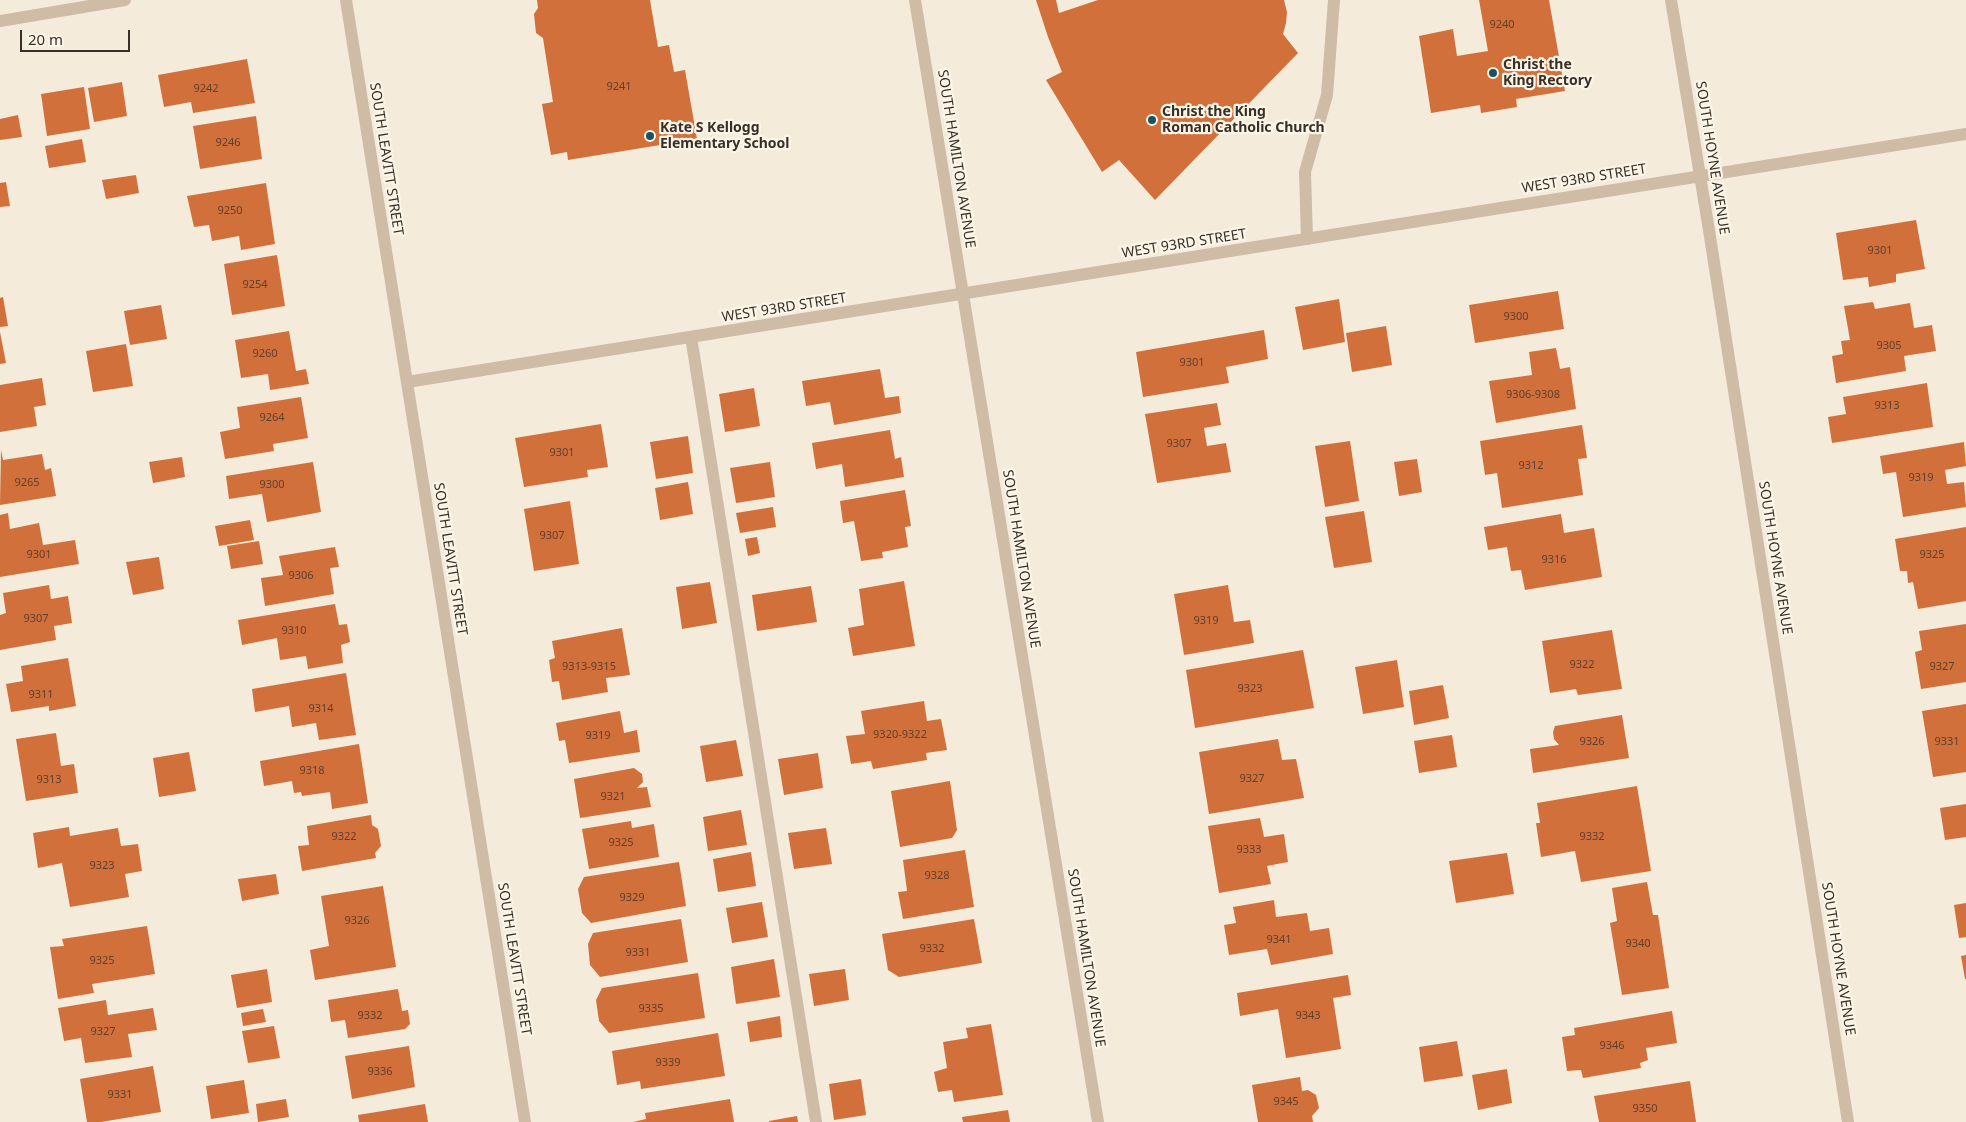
<!DOCTYPE html>
<style>
body{margin:0}
#map{position:relative;width:1966px;height:1122px;overflow:hidden;background:#f4ebdb;font-family:"Noto Sans",sans-serif}
canvas{display:block}
.scale{position:absolute;left:20px;top:30px;width:110px;height:22px;box-sizing:border-box;border:2px solid #392f27;border-top:0;padding-left:6px;font-size:15px;line-height:18px;white-space:nowrap;color:#392f27;-webkit-text-stroke:4px #fbf5e8;paint-order:stroke}
</style>
<div id="map">
<canvas width="1966" height="1122"></canvas>
<div class="scale">20 m</div>
</div>
<script>
const context = document.querySelector('canvas').getContext('2d');
context.lineJoin = 'round';
function fillPath(path, color) { context.fillStyle = color; context.fill(path, 'evenodd'); }
function strokePath(path, color, width, dash) { context.strokeStyle = color; context.lineWidth = width; context.lineCap = dash ? 'butt' : 'round'; context.setLineDash(dash || []); context.stroke(path); }
function write(font, color, halo, rows, align = 'center') {
  context.font = font + ' "Noto Sans",sans-serif'; context.lineWidth = 4.5; context.setLineDash([]); context.textBaseline = 'middle'; context.strokeStyle = halo; context.fillStyle = color; for (const [text, x, y, turn = 0] of rows) {
    context.save(); context.translate(x, y); context.rotate((+turn || 0) * Math.PI / 180); context.textAlign = isNaN(turn) ? turn : align; if (halo) context.strokeText(text, 0, 0); context.fillText(text, 0, 0); context.restore();
  }
}
fillPath(new Path2D(`
 M537,0h113l8,47 11,-2 5,27 11,-2 12,69 -129,21 -1,-8 -16,3 -9,-51 11,-2 -10,-64 -7,-5 -2,-19 4,-6z
 M1036,0h20l3,13 39,-13h186l3,12 -1,11 -3,11 15,19 -143,147 -36,-40 -17,12 -56,-92 16,-8 -14,-35z
 M1479,0h70l16,91 -49,8 1,8 -36,6 -1,-8 -49,8 -12,-77 34,-7 4,27 31,-5z
 M247,59l8,44 -62,10 -2,-11 -27,5 -6,-32z
 M122,82l5,34 -33,6 -6,-34z
 M84,87l6,42 -43,7 -6,-42z
 M18,115l4,22 -22,3v-21z
 M256,116l6,43 -62,10 -7,-43z
 M82,139l4,23 -37,6 -4,-22z
 M136,175l3,18 -33,6 -4,-19z
 M6,182l4,24 -10,1v-24z
 M266,183l9,61 -34,6 -2,-14 -27,5 -3,-16 -15,2 -7,-31z
 M1916,220l9,49 -29,5v8l-27,5 -1,-10 -25,3 -7,-47z
 M277,255l8,51 -53,9 -8,-51z
 M1558,291l6,38 -89,14 -6,-38z
 M3,297l5,29 -8,1v-29z
 M1339,299l6,43 -42,8 -8,-43z
 M1873,302l2,7 35,-6 4,25 18,-3 4,26 -32,5 2,15 -70,12 -4,-27 11,-2 -2,-13 9,-1 -6,-34z
 M161,305l6,34 -37,6 -6,-34z
 M1386,326l6,39 -40,7 -6,-39z
 M1264,330l4,29 -42,8 3,16 -86,14 -7,-45z
 M289,331l7,40 10,-2 3,15 -39,6 -2,-16 -27,4 -6,-38z
 M0,332l6,31 -6,1z
 M126,344l7,42 -40,6 -7,-41z
 M1556,348l4,21 10,-2 6,42 -80,14 -7,-42 43,-6 -3,-23z
 M880,369l5,29 14,-2 2,17 -67,12 -4,-23 -24,4 -4,-25z
 M42,378l4,27 -12,2 3,19 -37,6v-47z
 M1927,383l6,44 -101,16 -4,-26 18,-3 -3,-17z
 M754,388l6,38 -35,6 -6,-38z
 M301,397l7,41 -35,6 1,7 -49,8 -5,-27 20,-4 -3,-21z
 M1217,403l4,22 -17,3 3,18 19,-3 5,29 -74,11 -12,-69z
 M601,424l7,43 -21,3 1,7 -64,10 -9,-49z
 M1582,425l5,33 -9,1 5,36 -81,13 -5,-35 -12,2 -5,-34z
 M890,430l5,29 6,-2 3,20 -59,10 -3,-23 -26,5 -4,-26z
 M688,436l5,37 -37,6 -6,-37z
 M1350,441l9,60 -34,6 -10,-61z
 M1964,442l2,24 -21,4 2,14 17,-2 2,25 -63,10 -7,-45 -13,2 -3,-18z
 M1,450l2,10 39,-6 3,16 6,-2 5,28 -56,9z
 M182,457l3,20 -32,6 -4,-21z
 M1417,459l5,33 -23,4 -5,-34z
 M313,462l8,50 -54,10 -5,-28 -33,5 -3,-23z
 M770,462l5,35 -39,6 -6,-35z
 M688,482l5,32 -33,6 -5,-32z
 M905,490l6,36 -6,1 3,20 -26,5 1,6 -22,3 -7,-40 -11,2 -3,-22z
 M570,501l9,63 -45,7 -10,-62z
 M773,507l3,20 -36,6 -4,-20z
 M1364,511l8,51 -38,6 -9,-51z
 M8,513l2,16 29,-6 4,22 32,-5 4,24 -79,13v-62z
 M1561,514l3,19 30,-5 8,49 -77,13 -4,-20 -10,1 -4,-24 -19,3 -4,-23z
 M250,520l4,20 -35,6 -4,-20z
 M1966,527v74l-48,8 -5,-27 -5,1 -1,-12h-7l-5,-32z
 M757,537l3,16 -12,3 -3,-17z
 M259,541l4,23 -32,5 -4,-23z
 M335,547l4,20 -9,1 4,26 -69,12 -4,-28 22,-3 -4,-19z
 M159,557l5,32 -31,6 -7,-33z
 M904,581l11,65 -62,10 -5,-28 16,-3 -5,-36z
 M710,582l7,41 -35,6 -6,-42z
 M49,585l2,14 17,-3 4,27 -18,3 2,14 -56,10v-35l6,-2 -3,-20z
 M1228,585l6,37 16,-2 4,23 -70,12 -10,-61z
 M811,586l6,36 -60,9 -5,-36z
 M335,604l4,21 8,-1 3,18 -9,3 2,18 -35,6 -2,-13 -26,4 -3,-22 -35,7 -4,-25z
 M1966,624v58l-45,7 -6,-37 7,-2 -3,-19z
 M622,628l8,47 -24,3 2,14 -46,8 -3,-19 -7,1 -3,-22 6,-2 -3,-17z
 M1612,630l10,59 -44,6 -2,-6 -26,4 -8,-52z
 M1303,650l11,58 -119,20 -9,-58z
 M68,658l8,48 -27,5v-5l-38,6 -5,-28 17,-3 -2,-15z
 M1397,660l7,47 -41,7 -8,-47z
 M346,673l10,62 -37,5 -3,-17 -24,4 -3,-21 -34,6 -3,-23z
 M1443,685l6,33 -35,7 -5,-34z
 M924,701l3,20 14,-2 6,31 -21,3 1,7 -54,9 -2,-8 -20,3 -5,-28 19,-2 -4,-23z
 M1966,704v68l-33,5 -11,-66z
 M620,711l4,22 13,-3 3,22 -71,11 -4,-23 -6,1 -3,-18z
 M1622,715l7,43 -96,15 -3,-24 29,-4 -5,-6 -1,-7 2,-6z
 M56,733l5,33 13,-2 4,29 -52,8 -10,-62z
 M1452,735l5,32 -38,6 -5,-32z
 M1278,739l4,21 14,-1 8,39 -95,16 -10,-62z
 M736,740l7,36 -37,6 -6,-36z
 M359,744l9,59 -36,6 -2,-17 -28,4 -1,-4 -7,1 -2,-12 -28,5 -4,-25z
 M189,752l7,39 -37,6 -6,-39z
 M818,753l5,35 -39,7 -6,-36z
 M634,768l8,6 1,8 -6,6 10,-1 4,20 -71,11 -6,-39z
 M950,781l7,49 -3,5 -2,3 -52,9 -9,-56z
 M1637,786l14,85 -70,11 -6,-31 -34,6 -5,-34h4l-3,-20z
 M1966,804v33l-21,3 -5,-32z
 M741,810l6,35 -39,6 -5,-34z
 M371,815l1,10 6,4 3,17 -6,7 1,5 -74,13 -4,-25 11,-1 -2,-19z
 M1260,818l4,19 20,-3 4,28 -21,4 4,18 -52,9 -11,-67z
 M631,821l1,7 22,-4 5,33 -70,12 -7,-40z
 M69,827l1,9 48,-8 3,18 17,-2 4,27 -17,3 4,23 -59,10 -8,-44 -24,5 -5,-35z
 M826,828l6,36 -38,5 -6,-36z
 M965,850l9,57 -71,12 -5,-27 9,-1 -4,-31z
 M751,852l5,34 -38,6 -5,-33z
 M1507,853l7,41 -58,9 -7,-42z
 M679,862l7,44 -95,17 -9,-10 -4,-24 6,-12z
 M276,874l3,20 -37,7 -4,-22z
 M1647,882l6,33h5l11,73 -47,7 -12,-72 7,-2 -5,-33z
 M383,886l13,81 -81,13 -5,-30 19,-4 -8,-50z
 M1274,900l2,17 31,-4 3,18 19,-3 4,26 -62,11 -4,-16 -38,6 -5,-30 12,-2 -3,-16z
 M762,902l6,35 -36,6 -6,-35z
 M1966,903v34l-7,1 -5,-33z
 M681,919l7,43 -88,15 -10,-12 -2,-21 5,-11z
 M974,919l8,44 -83,14 -11,-7 -6,-36z
 M147,926l8,48 -63,10 2,9 -36,6 -8,-52 14,-1 -2,-7z
 M1966,955v24h-1l-4,-23z
 M774,959l6,38 -44,7 -5,-37z
 M267,969l5,33 -35,6 -6,-33z
 M845,969l4,31 -35,6 -5,-32z
 M698,973l7,45 -96,15 -10,-12 -3,-21 6,-12z
 M1348,975l3,20 -18,3 8,51 -55,9 -8,-49 -38,7 -3,-23z
 M398,989l4,22 6,-1 2,14 -5,5 -57,9 -3,-18 -14,2 -3,-22z
 M106,1000l2,15 45,-7 4,22 -29,4 4,23 -47,6 -4,-25 -17,3 -6,-33z
 M263,1009l3,13 -23,4 -2,-13z
 M1672,1011l5,32 -31,5 2,12 -8,3 1,5 -58,10 -2,-8 -14,1 -5,-34 13,-2 -1,-7z
 M780,1016l2,21 -32,5 -3,-20z
 M991,1024l12,71 -49,7 -2,-12 -14,2 -4,-20 13,-4 -4,-26 25,-4 -2,-10z
 M274,1026l6,32 -32,5 -6,-32z
 M718,1033l7,43 -84,13 -1,-8 -23,4 -5,-34z
 M1457,1041l6,35 -39,6 -5,-35z
 M409,1046l6,41 -63,12 -7,-43z
 M153,1066l8,46 -60,10h-14l-7,-43z
 M1507,1069l5,34 -34,7 -6,-35z
 M1300,1077l2,14 6,-1 8,5 3,13 -7,8 1,6h-55l-6,-37z
 M861,1079l5,36 -32,5 -5,-36z
 M244,1080l5,33 -38,6 -5,-33z
 M1690,1081l6,41h-97l-5,-26z
 M286,1099l3,18 -31,5 -2,-18z
 M730,1099l4,23h-101l13,-3 -1,-6z
 M425,1104l3,18h-69l-1,-7z
 M1008,1110l2,12h-47l-1,-5z
 M797,1116l1,6h-29v-1z`), '#d2703c');
strokePath(new Path2D(`
 M1307,239l-2,-67 22,-77 7,-95
 M691,337l125,785`), '#cebca6', 12);
strokePath(new Path2D(`
 M346,0l179,1122
 M915,0l183,1122
 M1671,0l37,224 140,898
 M0,21l125,-21
 M407,382l1559,-248`), '#cebca6', 12);
for (const [x, y, r, color] of [
 [1493,73,5,"#19535f"],
 [1152,120,5,"#19535f"],
 [650,136,5,"#19535f"]
]) { const dot = new Path2D(); dot.arc(x, y, r, 0, 2 * Math.PI); context.fillStyle = color; context.fill(dot); strokePath(dot, '#fbf5e8', 2); }
write('11px', '#5f3f2c', null, [
 ["9240",1502,25],
 ["9241",619,87],
 ["9242",206,89],
 ["9246",228,143],
 ["9250",230,211],
 ["9301",1880,251],
 ["9254",255,285],
 ["9300",1516,317],
 ["9305",1889,346],
 ["9260",265,354],
 ["9301",1192,363],
 ["9306-9308",1533,395],
 ["9313",1887,406],
 ["9264",272,418],
 ["9307",1179,444],
 ["9301",562,453],
 ["9312",1531,466],
 ["9319",1921,478],
 ["9265",27,483],
 ["9300",272,485],
 ["9307",552,536],
 ["9301",39,555],
 ["9325",1932,555],
 ["9316",1554,560],
 ["9306",301,576],
 ["9307",36,619],
 ["9319",1206,621],
 ["9310",294,631],
 ["9322",1582,665],
 ["9313-9315",589,667],
 ["9327",1942,667],
 ["9323",1250,689],
 ["9311",41,695],
 ["9314",321,709],
 ["9320-9322",900,735],
 ["9319",598,736],
 ["9326",1592,742],
 ["9331",1947,742],
 ["9318",312,771],
 ["9327",1252,779],
 ["9313",49,780],
 ["9321",613,797],
 ["9322",344,837],
 ["9332",1592,837],
 ["9325",621,843],
 ["9333",1249,850],
 ["9323",102,866],
 ["9328",937,876],
 ["9329",632,898],
 ["9326",357,921],
 ["9341",1279,940],
 ["9340",1638,944],
 ["9332",932,949],
 ["9331",638,953],
 ["9325",102,961],
 ["9335",651,1009],
 ["9332",370,1016],
 ["9343",1308,1016],
 ["9327",103,1032],
 ["9346",1612,1046],
 ["9339",668,1063],
 ["9336",380,1072],
 ["9331",120,1095],
 ["9345",1286,1102],
 ["9350",1645,1109]
]);
write('bold 14px', '#392f27', '#fbf5e8', [
 ["Christ the",1503,65],
 ["King Rectory",1503,81],
 ["Christ the King",1162,112],
 ["Roman Catholic Church",1162,128],
 ["Kate S Kellogg",660,128],
 ["Elementary School",660,144]
], 'left');
write('14px', '#392f27', '#fbf5e8', [
 ["SOUTH HOYNE AVENUE",1712,158,81],
 ["SOUTH LEAVITT STREET",386,159,81],
 ["SOUTH HAMILTON AVENUE",956,159,81],
 ["WEST 93RD STREET",1584,179,-9],
 ["WEST 93RD STREET",1184,244,-9],
 ["WEST 93RD STREET",784,308,-9],
 ["SOUTH HOYNE AVENUE",1775,558,81],
 ["SOUTH LEAVITT STREET",450,559,81],
 ["SOUTH HAMILTON AVENUE",1021,559,81],
 ["SOUTH HAMILTON AVENUE",1086,958,81],
 ["SOUTH LEAVITT STREET",514,959,81],
 ["SOUTH HOYNE AVENUE",1838,959,81]
]);
</script>
